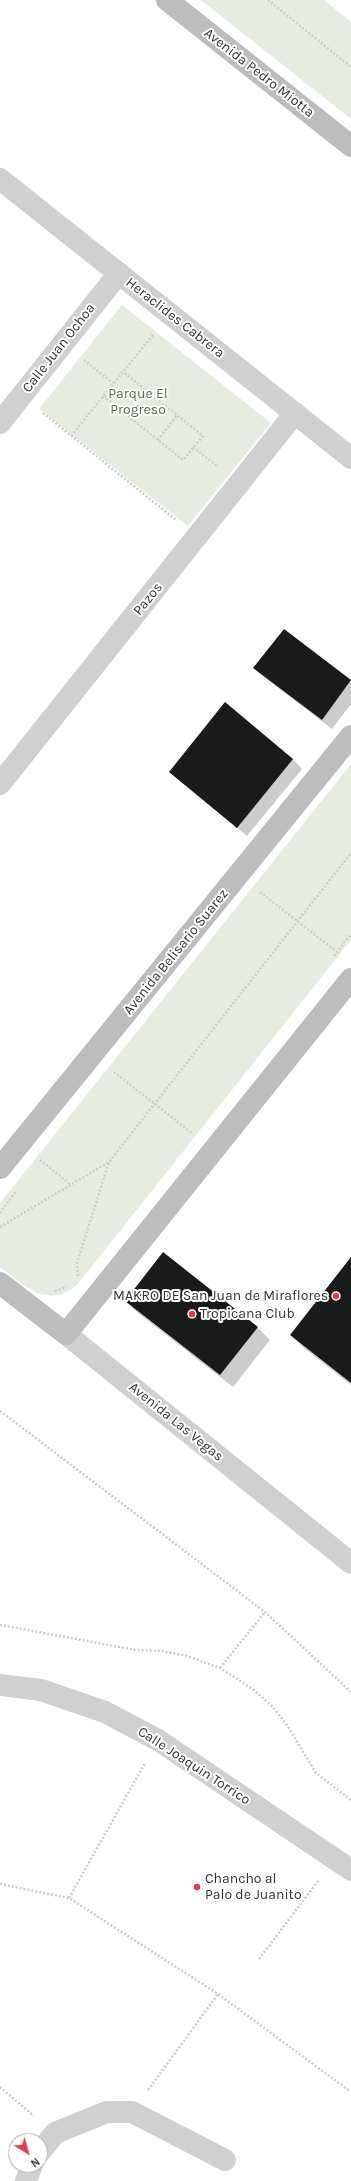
<!DOCTYPE html>
<style>
body{margin:0}
#map{position:relative;width:351px;height:2181px;overflow:hidden;background:#fff;font-family:Karla,sans-serif}
canvas{display:block}
.north{position:absolute;left:8px;top:2133px;width:40px;height:40px;box-sizing:border-box;background:#fff;border:1px solid #adadad;border-radius:50%;rotate:143deg;font-size:11px;font-weight:700;line-height:16px;text-align:center;color:#333}
.north::after{content:'';display:block;margin:auto;width:14px;height:18px;background:#e63946;clip-path:polygon(50% 0,100% 100%,50% 72%,0 100%)}
</style>
<div id="map">
<canvas width="351" height="2181"></canvas>
<div class="north">N</div>
</div>
<script>
const context = document.querySelector('canvas').getContext('2d');
context.lineJoin = 'round';
function fillPath(path, color) { context.fillStyle = color; context.fill(path, 'evenodd'); }
function strokePath(path, color, width, dash) { context.strokeStyle = color; context.lineWidth = width; context.lineCap = dash ? 'butt' : 'round'; context.setLineDash(dash || []); context.stroke(path); }
function write(font, color, halo, rows, align = 'center') {
  context.font = font + ' Karla,sans-serif'; context.lineWidth = 4; context.setLineDash([]); context.textBaseline = 'middle'; context.strokeStyle = halo; context.fillStyle = color; for (const [text, x, y, turn = 0] of rows) {
    context.save(); context.translate(x, y); context.rotate((+turn || 0) * Math.PI / 180); context.textAlign = isNaN(turn) ? turn : align; if (halo) context.strokeText(text, 0, 0); context.fillText(text, 0, 0); context.restore();
  }
}
fillPath(new Path2D(`
 M201,0h123l27,22v97z
 M122,305l149,118 -83,103 -149,-117z
 M351,764v176l-274,345c-30,25 -52,0 -77,-18v-64z`), '#e6ecdf');
fillPath(new Path2D(`
 M284,630l67,51v23l-19,25 -68,-52 -9,-9z
 M293,759l9,10 -55,67 -77,-64z
 M163,1254l95,74 12,12 -37,47 -95,-74 -12,-12z
 M351,1259v126l-47,-37 -13,-13z`), '#0003');
fillPath(new Path2D(`
 M284,629l67,51 -29,40 -69,-52z
 M225,702l68,57 -56,69 -68,-56z
 M163,1252l95,75 -38,48 -95,-74z
 M351,1257v126l-61,-48z`), '#1a1a1a');
strokePath(new Path2D(`
 M268,0l83,67
 M84,360l29,23
 M103,396l80,64 20,-24 -80,-64
 M43,413l133,107
 M71,436l82,-101
 M158,440l19,-25
 M193,447l25,20
 M260,892l77,60
 M334,956l17,-22
 M114,1072l78,61
 M40,1160l31,25
 M0,1213l16,-22
 M0,1227l109,-65
 M78,1276l-1,-13 32,-101 242,-309
 M55,1291l12,-4
 M0,1411l265,201 86,80
 M0,1625l136,25 26,1 25,5 33,12 34,22 18,16 15,19 29,48 35,27
 M220,1668l45,-56
 M0,1884l69,14 149,96 133,98
 M69,1898l76,-135
 M259,1959l59,-78
 M0,2087l34,29
 M148,2090l70,-96`), '#cdcdcd', 2.5, [2, 2]);
strokePath(new Path2D(`
 M0,179l351,279
 M0,423l119,-150
 M0,784l295,-371
 M66,1334l285,229
 M0,1685l41,5 64,22 53,28 193,130
 M40,2152l15,-19 52,-21h25l93,48
 M26,2181l6,-16`), '#d0d0d0', 22);
strokePath(new Path2D(`
 M167,0l184,146
 M0,1168l351,-432
 M0,1283l66,51 285,-355`), '#bdbdbd', 22);
for (const [x, y, r, color] of [
 [336,1296,4,"#e63946"],
 [192,1314,4,"#e63946"],
 [197,1887,4,"#e63946"]
]) { const dot = new Path2D(); dot.arc(x, y, r, 0, 2 * Math.PI); context.fillStyle = color; context.fill(dot); strokePath(dot, '#fff', 1.5); }
write('14px', '#333', '#fff', [
 ["Avenida Pedro Miotta",259,73,38],
 ["Heraclides Cabrera",175,318,38],
 ["Calle Juan Ochoa",59,348,-52],
 ["Pazos",148,599,-51],
 ["Avenida Belisario Suarez",176,952,-51],
 ["Avenida Las Vegas",176,1422,39],
 ["Calle Joaquin Torrico",194,1766,33]
]);
write('14px', '#56703f', '#fff', [
 ["Parque El",138,394],
 ["Progreso",138,410]
]);
write('14px', '#333', '#fff', [
 ["MAKRO DE San Juan de Miraflores",328,1296,"right"],
 ["Tropicana Club",200,1314],
 ["Chancho al",205,1879],
 ["Palo de Juanito",205,1895]
], 'left');
</script>
